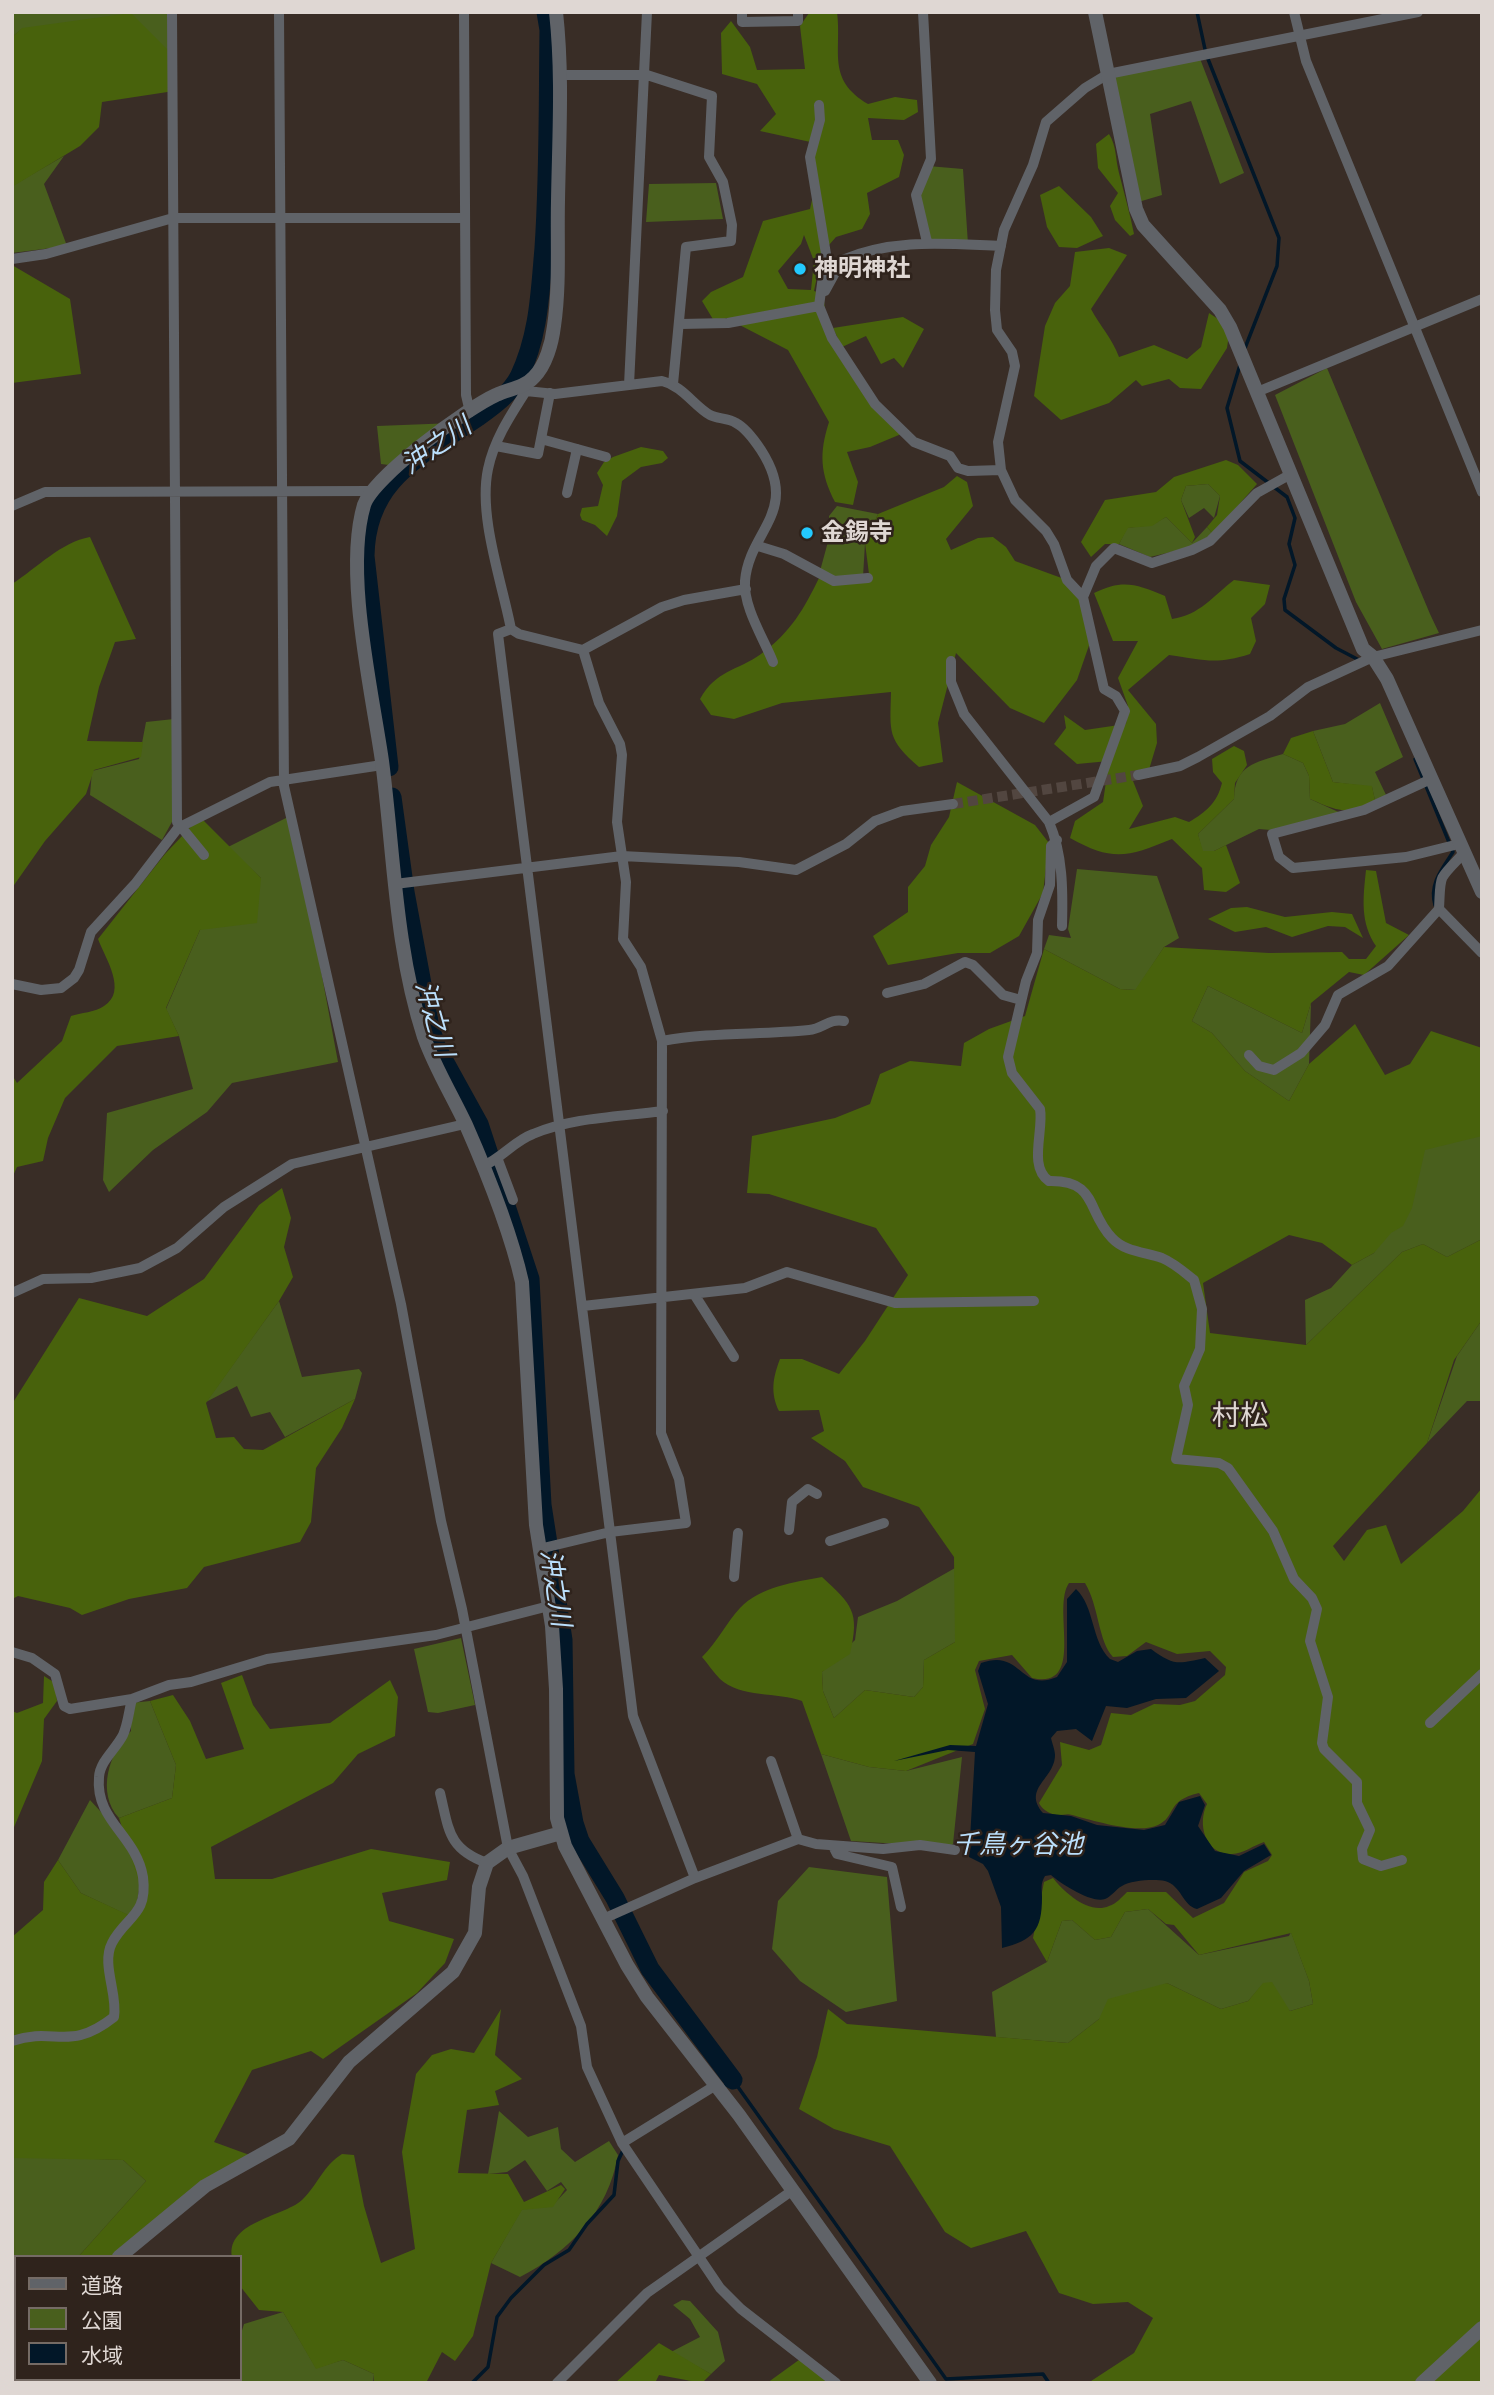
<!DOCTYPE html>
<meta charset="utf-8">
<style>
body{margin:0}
#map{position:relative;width:1494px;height:2395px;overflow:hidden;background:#392d26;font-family:"Alegreya Sans","Noto Sans JP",sans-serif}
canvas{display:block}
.frame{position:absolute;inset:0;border:14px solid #dfd7d3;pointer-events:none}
.legend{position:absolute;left:14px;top:2255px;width:228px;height:126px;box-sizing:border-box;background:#2f231c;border:2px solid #756b65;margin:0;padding:9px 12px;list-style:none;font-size:21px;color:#dfd7d3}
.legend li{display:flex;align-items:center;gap:14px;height:35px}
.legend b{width:35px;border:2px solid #756b65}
</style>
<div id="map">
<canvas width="1494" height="2395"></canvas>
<div class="frame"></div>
<ul class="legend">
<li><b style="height:9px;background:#606368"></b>道路</li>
<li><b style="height:19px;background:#495f1d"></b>公園</li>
<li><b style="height:19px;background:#021728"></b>水域</li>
</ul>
</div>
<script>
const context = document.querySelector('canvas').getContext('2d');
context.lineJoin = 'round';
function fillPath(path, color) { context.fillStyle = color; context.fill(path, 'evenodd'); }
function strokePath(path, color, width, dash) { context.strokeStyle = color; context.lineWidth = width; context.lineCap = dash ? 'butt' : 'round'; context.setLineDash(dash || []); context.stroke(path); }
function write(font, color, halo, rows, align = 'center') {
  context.font = font + ' "Alegreya Sans","Noto Sans JP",sans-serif'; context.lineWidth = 5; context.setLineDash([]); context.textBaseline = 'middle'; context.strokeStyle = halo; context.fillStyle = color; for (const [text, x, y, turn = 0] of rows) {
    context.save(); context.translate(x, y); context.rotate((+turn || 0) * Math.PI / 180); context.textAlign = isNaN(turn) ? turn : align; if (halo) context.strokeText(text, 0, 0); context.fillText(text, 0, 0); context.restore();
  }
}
fillPath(new Path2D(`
 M12,12h160l1,43 -150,-27 -11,9z
 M1199,56l45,117 -24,11 -29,-83 -41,13 12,81 -27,8 -27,-129z
 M64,156l-20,28 23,62 -55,7v-67z
 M928,166l35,3 5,75 -41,-2 -11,-47z
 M716,183l7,36 -77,3 3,-38z
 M1327,368l103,246 9,19 -57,16 -26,-47 -81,-207z
 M454,423l-65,42 -8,-1 -4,-38z
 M1208,484l12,12 -6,22 -10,-10 -15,10 -8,-18 5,-14z
 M837,506l41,8 -13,29 -2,34 -29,4 -14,-10 9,-33v-22z
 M1166,517l26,26 15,-16 6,7 -25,14 -38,9 -31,-13 8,-16 25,-3z
 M1380,703l23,54 -28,15 13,27 -12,6 -4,-18 -39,-5 -20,-51 32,-7z
 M174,719l-1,101 -11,20 -72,-45 2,-24 47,-12 7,-37z
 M1283,754l20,9 6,13 1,23 35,16 -63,16 -23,-2 -45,22h-12l-4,-17 36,-35c1,-34 20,-36 49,-45z
 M292,815l46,247 -106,21 -25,29 -54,38 -44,42 -6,-12 4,-67 86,-24 -14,-53 -13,-27 34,-79 61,-52 -33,-31z
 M1077,869l80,7 22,62 -15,9 -28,43 -16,-1 -76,-40 5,-14 22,3 -3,-9z
 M1208,986l94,47 9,-30 -2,61 -20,37 -44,-30 -33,-38 -20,-12z
 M1482,1129v110l-35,18 -24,-13 -21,8 -96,93 -1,-45 26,-12 21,-23 22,-12 49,-108z
 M279,1301l23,76 57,-8 3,4 -7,26 -70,38 -15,-25 -19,5 -14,-31 -31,16z
 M1482,1320v81h-15l-40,42 30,-87z
 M955,1568v74l-31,18 -1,27 -9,10 -49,-7 -31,28 -11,-27 -1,-19 33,-32 3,-23 39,-16z
 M461,1638l14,67 -37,8 -10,-1 -14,-63z
 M150,1701l26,64 -4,33 -53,20c-23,-25 -10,-66 12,-87v-28z
 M821,1754l48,13 37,4 56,-14 -9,87 -4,3 -98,-6z
 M90,1800l45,49 7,25 -8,44 -53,-25 -23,-33z
 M809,1867l78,10 10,124 -51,11 -46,-31 -28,-32 6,-48z
 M1148,1909l51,46 90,-19 2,-4 18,49 4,23 -23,7 -27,-27 -15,17 -27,8 -54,-26 -68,36 -31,24 -72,-6 -4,-45 55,-30 15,-41 10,-1 23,20 16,-3 14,-25z
 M499,2111l29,26 30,-10 3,22 14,13 34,-21 9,14c-10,57 -48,96 -98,122l-29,-14 32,-56h28l16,-17 -6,-8 -14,9 -22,-31 -18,12 -19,2z
 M12,2156l111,4 23,21 -68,76h-62v48l-4,3z
 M682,2300l8,1 28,31 7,29 -14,13 -40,-22 29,-15 -10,-18 -17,-14z
 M283,2312l33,56 27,-8 31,14 -1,9h-144l-2,-4h13v-42l4,-13z`), '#495f1d');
fillPath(new Path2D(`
 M837,12c5,40 -11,67 31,92l27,-7 22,3 1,12 -14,8 -36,-2 4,22h26l6,15 -5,22 -32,16 3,21 -8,15 -26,8 -14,16 -8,38 10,3c-2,47 50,105 82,138l-36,15 -23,5 11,30 -5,23 -18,-3c-15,-29 -16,-49 -6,-80l-41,-72 -62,-32 -9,8 -15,-25 9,-9 32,-15 20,-56 47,-12 5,-23v-43l-55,-12 16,-17 -19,-30 -35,-10 -1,-41 10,-12 19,26 7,23 48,-1 -5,-43 9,-13zM804,235l10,26 -3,29 -23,-1 -10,-18 23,-27z
 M131,13l42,42 1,36 -72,11 -3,25 -19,19 -68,41v-150l10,-9z
 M1109,134c8,13 6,24 10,39 5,20 11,40 15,61l-4,2 -15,-16 -5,-14 8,-13 -20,-25 -2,-24z
 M1059,186l32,31 12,19 -26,12 -18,-1 -12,-20 -7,-32z
 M1109,248l18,7 -36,54c9,17 21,29 28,48l35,-12 33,14 14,-12 8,-34 21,14 -3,21 -26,41 -21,-1 -11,-9 -27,7 -6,-6 -27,23 -48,17 -27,-24 11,-70 10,-23 15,-17 5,-34z
 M12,265l58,34 11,75 -69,9z
 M903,317l21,12 -21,39 -9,-10 -13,6 -15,-28 -24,11 -9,-19z
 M641,447l22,4 5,7 -6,5 -21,4 -19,14 -5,35 -10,20 -12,-11 -13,-5 -2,-5 2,-7 16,-2 5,-21 -6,-12 7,-11 9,-5z
 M1226,460l12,5 19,19 -44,50 -6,-7 10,-12 3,-19 -12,-12 -22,2 -5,14 14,37 -3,6 -26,-26 -14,9 -24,2 -9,16h-14l-14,13 -10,-15 24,-42 51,-8 18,-15z
 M957,476l10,6 6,24 -27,33 5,11 27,-12 15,-1 13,10 9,14 52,19 16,17 10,37 -16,46 -33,43 -34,-15 -54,-55 -18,70 5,39 -24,5c-32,-28 -29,-34 -28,-75l-109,11 -48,16 -23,-4 -11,-16c16,-29 37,-28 61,-45 30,-22 43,-45 59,-78l7,6 42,-8 -4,-31 13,-29 66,-27z
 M90,537l46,102 -21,3 -16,45 -12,54 56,1 -2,15 -47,13 -8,24 -41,47 -33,47v-304c25,-16 49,-42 78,-47z
 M1234,580l36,5 -5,19 -14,14 5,23 -6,13c-34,11 -46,6 -81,1l-41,35 28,34 1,19 -9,30 -15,8 10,25 -14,23 46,-12 14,5c17,-10 28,-19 33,-39l-9,-11 -1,-13 22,-13 10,5 3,14 -12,18 -1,16 -36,35 5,17h11l12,-6 14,38 -14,9 -22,-2 -2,-22 -30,-29c-44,18 -59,23 -102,-1l5,-17 28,-19 6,-41 -32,3 -23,-20 12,-16 -2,-13 21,15 41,-6 2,-18 -10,-28 20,-37h-25l-19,-48c29,-14 42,-9 71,3l7,23c28,-4 41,-23 62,-39z
 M1313,731l20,51 39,4 4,19c-28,10 -39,6 -66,-6l-1,-23 -6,-13 -20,-9 8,-16z
 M957,782l78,43 14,18 -6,50 -24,43 -29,17h-32l-70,12 -15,-29 35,-24v-25l17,-21 6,-21 18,-28z
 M200,817l61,61 -4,45 -57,7 -34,78 13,28 -62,10 -52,52 -17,40 -5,23 -26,6 -5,11v-103l5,8 45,-42 9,-25c9,-3 25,-4 33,-10 24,-15 1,-48 -6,-67l67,-85z
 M1366,870l10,1 10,52 23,12 -45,40 -15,-3 -38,31 -9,30 -94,-47 -16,35 20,12 33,38 44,30 20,-37 46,-40 30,51 25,-11 21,-33 51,17v88l-57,14 -13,58 -9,18 -12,7 -17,20 -22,12 -30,-22 -33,-8 -86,48 7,50 96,12 96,-93 21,-8 24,13 35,-18v81l-28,40 -27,83 -94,103 11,15 23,-31 19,-5 15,39 62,-53 19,-23v895h-394l46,-30 19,-35 -25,-16 -35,2 -34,-11 -33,-62 -55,17 -26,-16 -55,-86 -56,-17 -35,-20 18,-52 11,-48 19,15 221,19 31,-24 9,-20 59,-16 54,26 27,-8 15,-18 9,-1 18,29 23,-7 -4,-23 -18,-48 -92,22 -25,-30 -8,-1 -18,-15 -23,3 -14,25 -16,3 -23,-20 -10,1 -15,41 -14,-24 11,-56 9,-4c11,14 36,37 56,28 7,-2 13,-9 18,-14h39l27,26 31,-15 20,-31 24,-11 4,-6 -8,-13c-10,3 -21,12 -32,12 -27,1 -35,-30 -25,-50l-8,-11c-34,8 -22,23 -41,32 -20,10 -66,-5 -86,-10 -5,-2 -11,1 -16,0 -8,-2 -14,-6 -17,-12l23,-38 -2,-23 29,8 12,-5 10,-32 20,2 23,-11 26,1 15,-4 30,-26 1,-8 -16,-16 -33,3 -31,-12 -19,14 -14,1c-15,-16 -14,-51 -28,-74h-16c-18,26 18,107 -37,95l-20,-23 -33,6 -4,9 10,39 -12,35 -67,27 -37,-4 -48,-13 -19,-53c-24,-9 -62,-3 -82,-22 -6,-6 -12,-15 -18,-22 16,-16 24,-34 38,-49 20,-21 54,-26 82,-31 30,28 38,34 28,77l-28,18 1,19 11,27 31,-28 49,7 9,-10 1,-27 31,-18 -1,-85 -35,-50 -56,-20 -18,-26 -34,-23 13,-7 -5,-21 -40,1c-9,-18 -6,-34 1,-52h22l37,15 26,-33 43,-66 -32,-47 -107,-34 -22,-1 5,-57 83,-18 35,-14 10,-30 30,-13 51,5 3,-23 25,-14 36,-13 19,-67 76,40 15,1 29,-43 105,6 73,-1 7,7h17l10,-13c-16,-23 -13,-48 -10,-76z
 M1247,907l38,10 47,-5 20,2 11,24 -18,-11 -17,-1 -36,11 -26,-10 -31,5 -27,-13 23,-11z
 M282,1188l9,30 -7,29 9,30 -14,24 -73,102 10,35 18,-1 10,12 19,1 92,-51 -13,29 -26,40 -5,54 -11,20 -96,25 -17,21 -58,11 -47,16 -12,-7 -52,-12 -6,3v-195l67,-106 68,18 57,-37 55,-74z
 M242,1675l11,30 17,24 60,-6 60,-43 8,17 -3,39 -37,18 -25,29 -122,64 4,32h57l99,-30 79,13 -3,18 -65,13 7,28 65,18 -9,24 -28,30 -94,66 -12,-8 -59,19 -38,72 41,15 -136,100h-41l68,-76 -23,-21 -111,-2v-221l31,-27 1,-28 14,-22 23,33 52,24 9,-25 -23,-74 53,-20 4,-33 -26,-64 23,-6 17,26 16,38 38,-10 -23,-66z
 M44,1676l11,7 2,18 -13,18 -2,42 -30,71v-121l5,2 26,-10z
 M501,2009l-6,46 27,24 -27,12 4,14 -32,5 -9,63 50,1 16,28 37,-17 4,4 -12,18 -31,3 -31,53 -18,73 -18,25 -13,-9 -16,31h-52v-9l-31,-14 -27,9 -33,-57 -24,-2 -19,-24v-29h-8c-6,-36 55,-41 71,-58 15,-15 21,-34 39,-45l12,1 10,51 17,57 34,-14 -13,-97 14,-78 16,-19 19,-6 23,4z
 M16,2305v74h211l2,4h-217v-75z
 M659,2343l52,31 -9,9 -43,-8 -4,8h-40z
 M803,2357l28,23 -5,3h-59z`), '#48620c');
fillPath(new Path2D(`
 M1076,1589c19,18 15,52 34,70l8,3 19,-11 14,-2c23,17 27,15 54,9l14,13 -33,27 -30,1 -29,9 -21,-2 -14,35 -16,-12 -19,2 -6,7c1,5 4,12 4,17 0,24 -33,33 -12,58l28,3 26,9 47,5 21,-5 14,-23 21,-6 5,9 -7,21 17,25 24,5 25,-12 7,11 -27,16 -23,27 -24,11c-14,-3 -16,-24 -32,-28 -10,-2 -34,-1 -43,5 -6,3 -11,11 -17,13 -13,5 -45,-16 -54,-24l-6,1c-5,9 -3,12 -3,21 0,34 -9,43 -40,51l-1,-41 -13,-36 -5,-7 -14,-7 6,-105 -27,-2 -54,11 56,-16 26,1 12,-42 -10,-33 3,-8c41,-15 38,30 76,14l10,-15v-63z`), '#021728');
strokePath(new Path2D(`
 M1197,12l9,42 73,184 -2,28 -32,82
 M1240,365l-13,43 13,53 47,36 8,21 -6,26 6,21 -11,34 1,11 51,38 23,12
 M1415,759l38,93c-11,17 -24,32 -18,53
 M723,2087l10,-7 213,299 97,-5 6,9
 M472,2383l16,-16 9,-50 14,-19 33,-33 25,-15 18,-26 27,-29 4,-34 6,-13`), '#021728', 3.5);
strokePath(new Path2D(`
 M389,767l-24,-211c1,-77 56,-100 113,-139 15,-11 32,-23 41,-40 20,-42 21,-84 25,-129 5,-73 4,-145 5,-218l-3,-18
 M392,797l13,95 25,135 7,21 42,76 51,155 12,226 21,135 2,134 9,49 6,18 35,57 35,71 83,111`), '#021728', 19);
strokePath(new Path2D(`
 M953,804l185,-29`), '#524640', 10, [10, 5]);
strokePath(new Path2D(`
 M172,12l5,810 27,33
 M279,12l5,774 117,518 40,217 21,88 46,239 15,28 58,150 6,41 35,76 98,145 21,21 95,74
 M464,12l2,383 4,17
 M742,12v10l56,-1v-9
 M923,12l8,147 -15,36 11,47
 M1294,12l12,49 176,431
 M560,75h87l65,21 -3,61 14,25 9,43 -1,16 -45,6 -13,137
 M819,105l1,15 -10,37 16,97 -7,52 13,32 43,66 39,38 36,14 8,12 10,3 33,-1
 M12,259l34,-5 127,-36h292
 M825,291l17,-31c53,-22 104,-16 159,-14
 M681,324l47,-1 91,-17
 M523,385l3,6c-16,25 -32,49 -38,78 -10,47 14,113 23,160l8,5 64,16 16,53 21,41 2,11 -5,67 9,60 -3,57 18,28 21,74 -1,392 18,46 7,44 -76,9 -71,17
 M629,385l18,-373
 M526,391l29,3 107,-13c21,5 31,24 48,34 8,4 18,3 26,8 10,5 19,18 25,27 40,62 -12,80 -16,131 -2,26 19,58 28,81
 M1257,392l225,-93
 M541,439l65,18
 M496,446l42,8 12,-61
 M567,493l10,-44
 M12,506l33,-14 325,-1
 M758,546l26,8 50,27 34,-3
 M1083,597l13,-31 18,-18 38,15 40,-13 18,-9 47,-48 34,-19
 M511,629l-13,5 135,1082 62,162
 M583,650l79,-43 22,-7 62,-11
 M951,661v21l13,32 85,108c14,33 14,68 13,104
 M1138,775l42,-9 18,-9 72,-41 38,-29 65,-30 109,-27
 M1431,779l-67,31 -92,24 7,23 14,11 113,-11 53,-13
 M1049,822l45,-25 31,-86 -9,-15 -12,-7 -21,-92 -16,-17 -13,-36 -8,-13 -31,-31 -14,-30 -3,-28 17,-76 -3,-14 -15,-22 -2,-20 1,-40 8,-40 29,-65 13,-43 39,-34 23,-14 310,-62
 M1057,840l-6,6 -1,39 -12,35 -1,33 -11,28 -18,76 4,16 28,36c4,21 -12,58 9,72 49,-1 37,30 63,57 13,14 33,14 50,20 12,5 22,14 32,22l8,29 -2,40 -16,37 4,19 -12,54 43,4 9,5 45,63 21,48 18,19 5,11 -7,32 18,56 -6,46 2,6 33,33v21l13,27 -8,19 1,10 18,7 21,-6
 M1463,854c-26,27 -22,20 -24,55l43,44
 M395,884l227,-28 117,6 57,8 50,-26 29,-23 27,-10 51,-7
 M12,984l29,6 20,-2 13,-10 5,-8 12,-38 44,-48 43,-56 92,-46 112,-17
 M887,993l37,-9 41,-22 8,3 30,30 18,5
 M662,1041c49,-9 98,-6 147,-11 14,-1 20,-12 35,-9
 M1249,1055l10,11 15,4 27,-17 24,-28 13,-30 50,-29 51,-57
 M498,1160l15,40
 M483,1166c19,-8 31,-25 50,-32 41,-17 86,-17 130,-23
 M12,1293l31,-14 48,-1 49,-10 37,-20 47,-41 68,-43 173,-40
 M694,1294l40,63
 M583,1306l162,-18 42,-16 108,31 139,-2
 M789,1530l3,-28 16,-13 9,5
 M830,1541l54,-18
 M734,1577l4,-44
 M12,1652l20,6 23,16 9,32 6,3 62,-10 37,-14 22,-3 76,-23 169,-24 113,-29
 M1430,1723l52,-49
 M771,1761l27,78
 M440,1793c9,37 8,56 47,70
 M833,1846l4,8 55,13 9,40
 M603,1919l92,-41 103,-39 18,5 67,5 37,-4 35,5
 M12,2041c44,-15 56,12 102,-24 4,-23 -13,-53 -2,-74 14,-27 36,-27 31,-66 -7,-42 -48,-56 -44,-100 1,-16 17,-28 24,-42 5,-11 6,-25 9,-36
 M622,2143l94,-58
 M557,2383l90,-90 146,-103`), '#606368', 10);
strokePath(new Path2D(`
 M556,12c7,63 3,126 2,189 -1,41 2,84 -4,125 -2,17 -8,39 -20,51 -10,11 -26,12 -38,18 -29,13 -123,82 -132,110 -20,67 8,186 18,256 12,92 13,187 42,276 11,31 28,58 42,88 22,50 44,104 56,157l14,243 16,101 4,63 1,129 8,28 62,119 20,32 92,118 191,268
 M1095,12l41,197 7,16 77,85 10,17 133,322 10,8 14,22 95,213
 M119,2257l86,-71 84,-47 60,-77 104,-90 22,-39 4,-46 8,-24 21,-15 53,-15
 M60,2383l1,-4
 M1422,2383l60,-55`), '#606368', 14);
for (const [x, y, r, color] of [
 [800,269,7,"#23c9fe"],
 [807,533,7,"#23c9fe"]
]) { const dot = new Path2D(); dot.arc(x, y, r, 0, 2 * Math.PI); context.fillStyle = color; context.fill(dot); strokePath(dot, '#2f231c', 2.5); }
write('bold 24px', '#dfd7d3', '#2f231c', [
 ["神明神社",814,269],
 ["金錫寺",821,533]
], 'left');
write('italic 26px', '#badffc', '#2f231c', [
 ["沖之川",437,446,-35],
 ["沖之川",434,1019,74],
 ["沖之川",555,1588,81],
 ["千鳥ヶ谷池",1018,1845]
]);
write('28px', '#dfd7d3', '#2f231c', [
 ["村松",1240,1417]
]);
</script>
